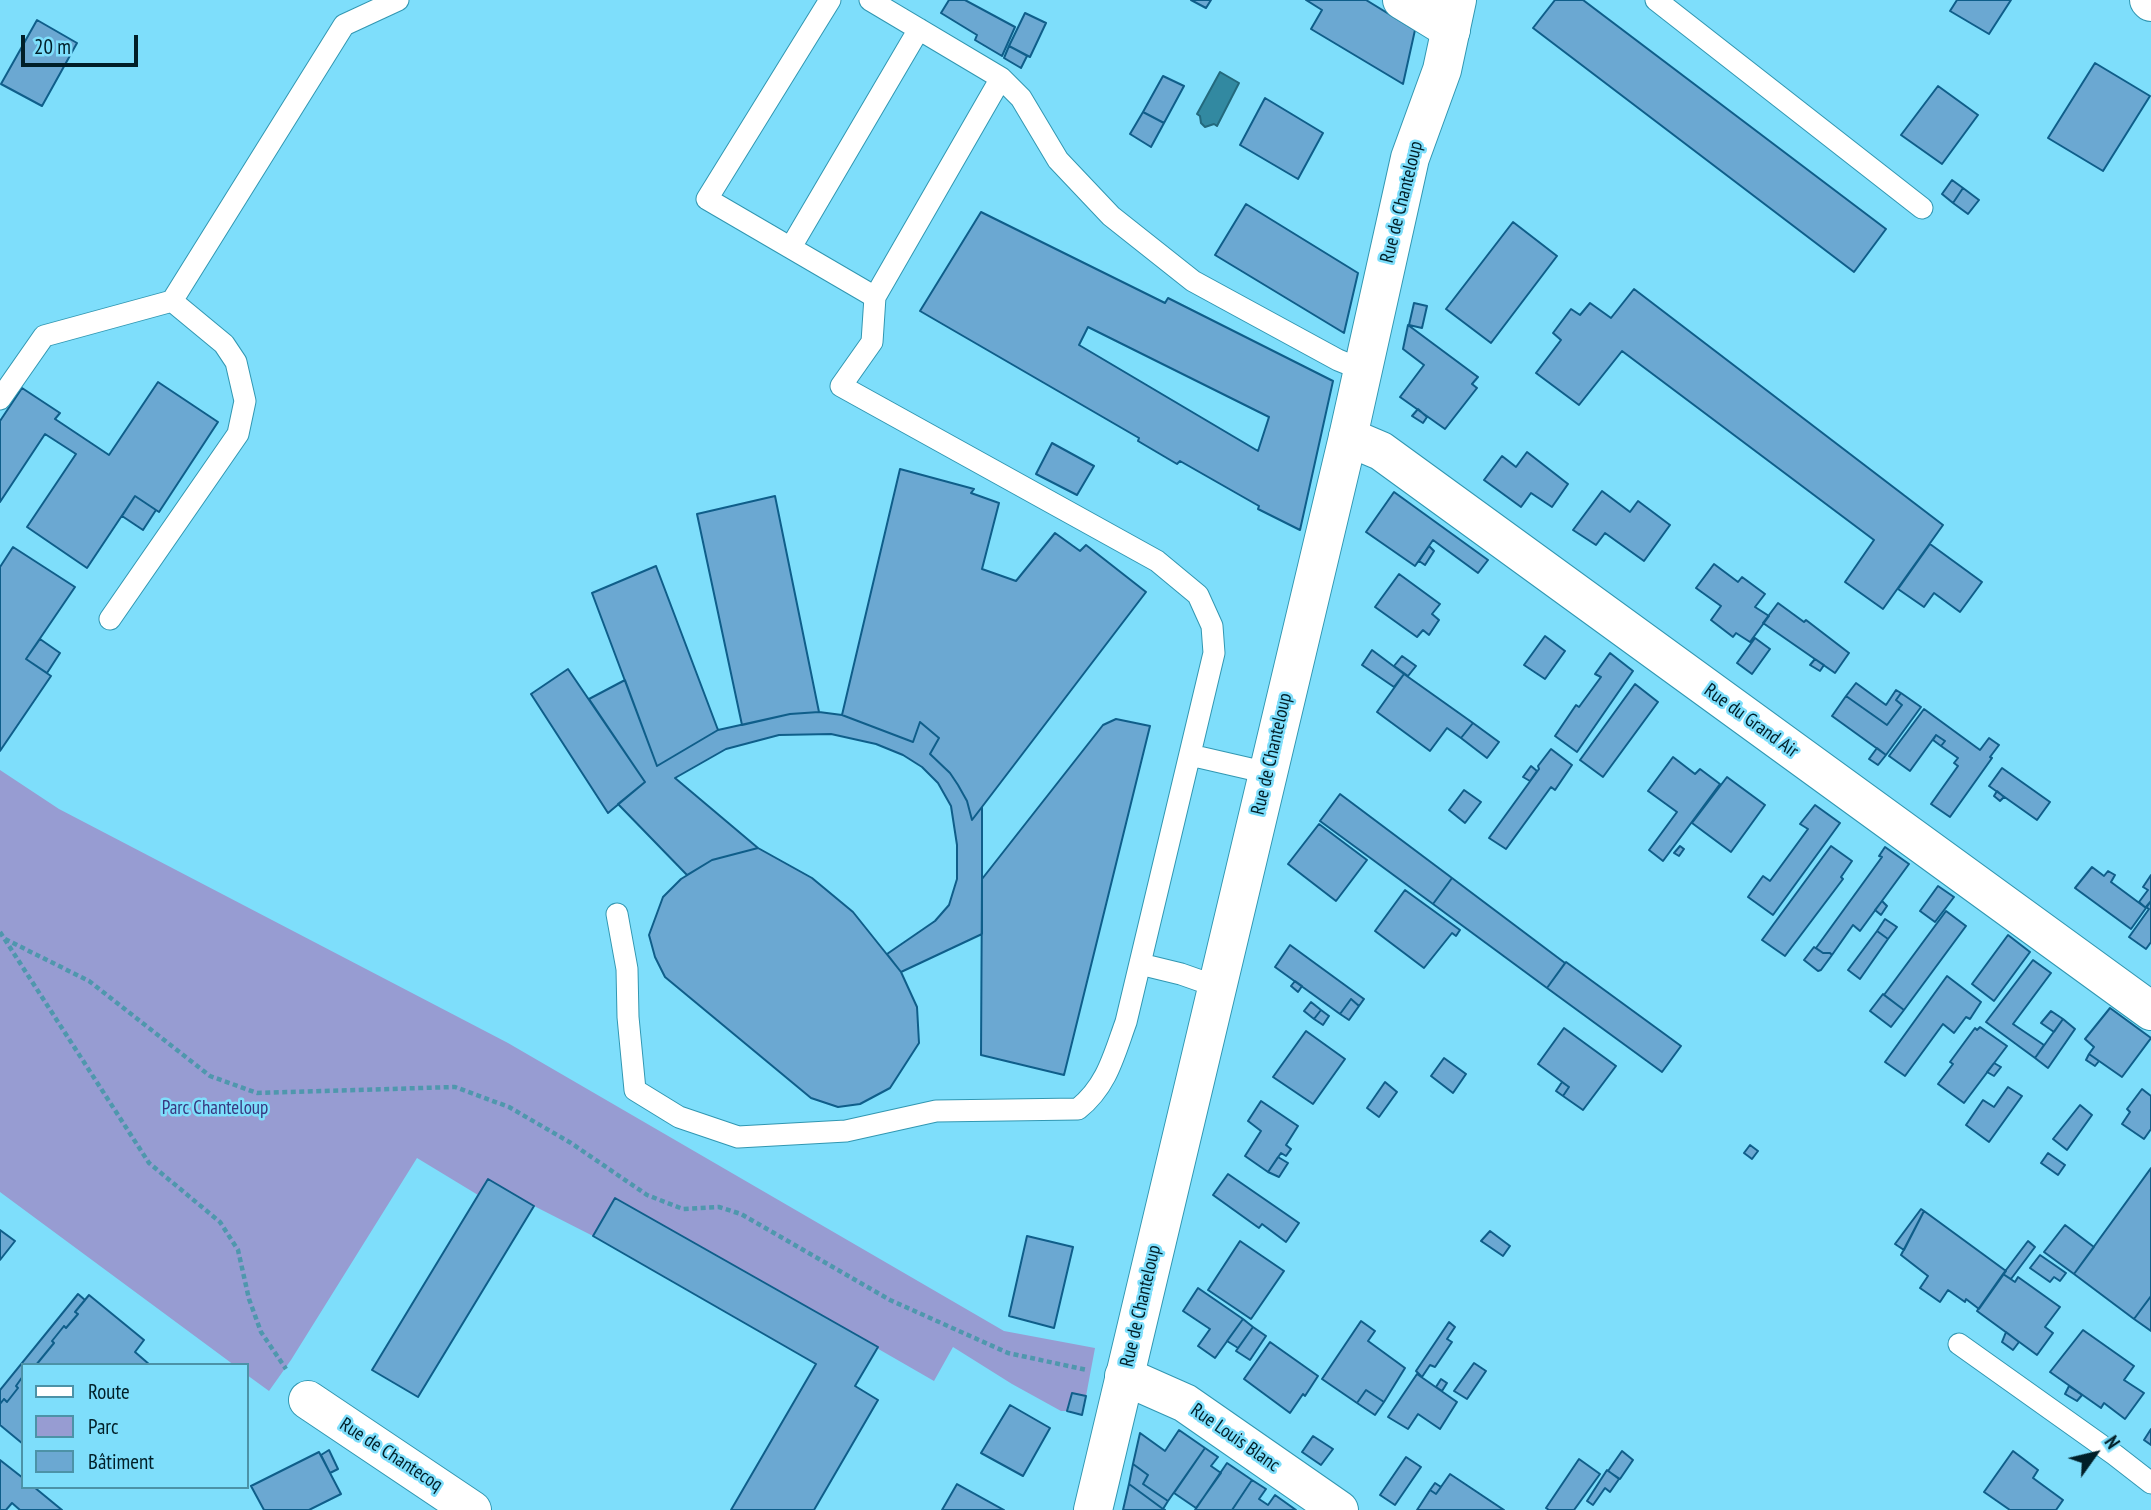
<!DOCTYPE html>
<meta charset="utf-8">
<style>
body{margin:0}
#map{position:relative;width:2151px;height:1510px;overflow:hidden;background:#7edefb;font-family:"PT Sans Narrow",sans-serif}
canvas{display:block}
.legend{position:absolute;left:21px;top:1363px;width:228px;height:126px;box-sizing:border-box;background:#7edefb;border:2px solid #4c92a7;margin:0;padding:9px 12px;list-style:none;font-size:21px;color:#011f28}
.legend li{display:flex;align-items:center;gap:14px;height:35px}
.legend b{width:35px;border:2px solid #4c92a7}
.north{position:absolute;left:2060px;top:1419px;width:70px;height:70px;-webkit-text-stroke:5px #7edefb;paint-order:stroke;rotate:56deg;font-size:19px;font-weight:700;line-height:28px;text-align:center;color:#011f28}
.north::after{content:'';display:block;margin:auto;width:24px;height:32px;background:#011f28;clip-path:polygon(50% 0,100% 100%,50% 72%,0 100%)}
.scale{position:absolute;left:21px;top:35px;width:117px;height:32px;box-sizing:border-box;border:4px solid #011f28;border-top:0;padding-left:9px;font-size:21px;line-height:24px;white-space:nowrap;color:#011f28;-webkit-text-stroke:5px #7edefb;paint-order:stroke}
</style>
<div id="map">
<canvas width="2151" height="1510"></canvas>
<ul class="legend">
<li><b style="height:9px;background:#fff"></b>Route</li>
<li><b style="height:19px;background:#979cd2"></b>Parc</li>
<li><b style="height:19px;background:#6ba8d2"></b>Bâtiment</li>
</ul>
<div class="north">N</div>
<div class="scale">20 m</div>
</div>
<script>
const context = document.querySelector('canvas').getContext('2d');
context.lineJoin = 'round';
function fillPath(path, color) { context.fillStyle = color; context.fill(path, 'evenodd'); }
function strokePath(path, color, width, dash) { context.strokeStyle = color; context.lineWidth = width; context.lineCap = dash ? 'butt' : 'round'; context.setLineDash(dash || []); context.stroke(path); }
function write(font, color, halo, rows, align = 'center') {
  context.font = font + ' "PT Sans Narrow",sans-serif'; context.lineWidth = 5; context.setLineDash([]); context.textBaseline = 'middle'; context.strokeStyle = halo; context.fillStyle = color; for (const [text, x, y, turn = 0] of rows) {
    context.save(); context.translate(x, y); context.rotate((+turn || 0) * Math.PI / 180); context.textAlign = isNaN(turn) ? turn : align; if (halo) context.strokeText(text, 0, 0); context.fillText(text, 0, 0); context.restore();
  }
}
fillPath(new Path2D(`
 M0,770l59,39 449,234 496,288 91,17 -9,48 -14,-3 -5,18h-6l-49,-27 -59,-37 -19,34 -318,-183 -23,38 -59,-30 -46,-27 -10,16 -61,-37 -126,202 -22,31 -22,-16v-10h-13l-234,-173z`), '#979cd2');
const water = new Path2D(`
 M1220,72l19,11 -22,43 -3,-2 -9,3 -4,-4 -1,-7 -3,-2z`);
fillPath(water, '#3289a1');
strokePath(water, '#23697d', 2);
const building = new Path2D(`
 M949,0h16l50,27 -13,29 -27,-16 2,-5 -36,-22z
 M1191,0h20l-5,8z
 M1306,0h60l49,30 -12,54 -92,-55 11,-19z
 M1555,0h28l303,229 -32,43 -321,-244z
 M1957,0h54l-22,34 -39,-23z
 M1025,13l21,10 -16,34 -21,-11z
 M37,20l40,23 -35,63 -41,-22z
 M1009,46l18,10 -6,12 -17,-10z
 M2095,63l55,33 -47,75 -55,-33z
 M1163,76l21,10 -20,37 -21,-11z
 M1938,86l40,29 -36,49 -41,-29z
 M1265,98l58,35 -25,46 -58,-34z
 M1143,112l21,11 -13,24 -21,-13z
 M1952,180l11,8 -10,15 -11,-9z
 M1963,188l16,12 -11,14 -15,-11z
 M1246,204l112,69 -14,60 -129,-78z
 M981,212l184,91 3,-5 165,83 -33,149 -42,-21 1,-3 -79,-45 -3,3 -39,-23 1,-3 -219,-127zM1088,327l181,90 -11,34 -179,-106z
 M1513,222l44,34 -66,87 -45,-34z
 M1634,289l309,236 -60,84 -38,-27 29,-42 -252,-189 -43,54 -43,-32 25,-33 -8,-7 18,-24 9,6 10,-12 21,15z
 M1414,303l13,3 -5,22 -13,-3z
 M1408,325l70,52 -6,7 5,4 -32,41 -45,-32 24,-32 -21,-16z
 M158,382l60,40 -59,90 -24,-16 -48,72 -60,-41 49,-73 -31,-20 -45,68v-81l22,-33 38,25 -5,6 54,36z
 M1418,409l9,8 -4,6 -11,-7z
 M1052,443l42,23 -17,29 -41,-21z
 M1527,452l41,32 -16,23 -21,-14 -10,14 -37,-27 18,-24 14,11z
 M900,469l74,20 -3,4 28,10 -17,66 34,12 39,-48 25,18 6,-6 60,47 -174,228 -5,-19 -9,-16 -8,-12 -20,-19 9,-16 -19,-16 -7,20 -71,-27z
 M1602,491l28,21 8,-11 32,24 -26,36 -39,-28 -9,12 -23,-15z
 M1394,492l94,68 -10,13 -45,-33 -18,26 -49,-34z
 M135,496l21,14 -13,20 -21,-14z
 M775,496l44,216 -29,2 -48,11 -45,-211z
 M1930,544l52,38 -22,30 -26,-19 -10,14 -26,-18z
 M1429,546l5,5 -9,14 -6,-4z
 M13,547l62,40 -49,72 25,17 -51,75v-184z
 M1714,564l24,18 4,-5 23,17 -10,13 14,9 -19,26 -14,-9 -3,4 -22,-17 10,-14 -25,-18z
 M656,566l62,164 -61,36 -65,-173z
 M1399,574l41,30 -8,10 7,6 -10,15 -6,-5 -6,7 -42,-30z
 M1778,603l26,19 2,-2 43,33 -14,20 -72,-50z
 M1545,636l20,15 -20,28 -21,-14z
 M1755,638l15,11 -18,25 -15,-11z
 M40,639l20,14 -13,20 -21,-14z
 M1372,650l32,24 -10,13 -32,-22z
 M1610,653l23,18 -56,81 -22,-16 21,-31 3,2 22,-30 -6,-3z
 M1402,656l14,10 -8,10 -14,-10z
 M1815,659l9,6 -4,6 -10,-6z
 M568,669l77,113 -37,31 -77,-119z
 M1404,674l69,49 -12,15 -14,-10 -17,23 -53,-39z
 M625,680l32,86 61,-36 72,-16 29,-2 23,3 71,27 7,-20 19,16 -9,16 20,19 8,12 9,16 5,19 10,-13v127l-81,38 -14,-18 48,-33 14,-16 8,-26v-34l-6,-39 -13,-23 -16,-16 -19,-12 -27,-11 -45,-10 -52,1 -53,14 -51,29 83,70 -46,12 -25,15 -69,-71 27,-22 -56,-83z
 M1856,683l30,22 10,-15 5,3 -5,7 6,5 -15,20 -41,-29z
 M1635,684l23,18 -55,75 -23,-17z
 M1901,693l20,14 -35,48 -54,-39 14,-20 41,29 15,-20 -6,-5z
 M1924,709l56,41 9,-12 10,7 -9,12 2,1 -42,59 -19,-13 27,-38 -4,-3 4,-5 -17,-12 4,-5 -9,-6 -26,36 -21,-15z
 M1116,719l34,7 -86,349 -83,-20 1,-176 121,-154z
 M1473,723l26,19 -12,16 -26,-20z
 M1936,735l9,6 -4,5 -8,-6z
 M1877,748l9,7 -8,10 -9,-6z
 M1551,749l21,16 -17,25 -4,-3 -45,62 -17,-11 50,-69 -1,-3z
 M1673,757l22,17 5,-5 20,15 -57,77 -14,-11 28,-38 -29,-21z
 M1531,766l6,5 -7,10 -7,-4z
 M2002,768l48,34 -13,18 -48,-34z
 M1727,777l38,28 -34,47 -39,-29z
 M1464,790l17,12 -16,21 -16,-13z
 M1997,791l7,6 -4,4 -6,-5z
 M1340,794l112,84 -19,26 -113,-83z
 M1815,805l25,18 -67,92 -25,-18 15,-21 7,5 38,-52 -8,-5z
 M1319,824l48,36 -31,41 -48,-37z
 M1680,846l4,3 -5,7 -5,-3z
 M1831,846l21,15 -11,16 2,2 -58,77 -23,-16z
 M1885,847l24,17 -49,67 -7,-6 -21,30 -2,-2h-7l-7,-5 66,-91 -3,-1z
 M758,848l54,30 41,34 48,60 16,35 2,36 -29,45 -30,16 -22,3 -27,-9 -146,-121 -10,-20 -6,-22 14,-38 18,-18 31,-19z
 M2092,867l12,9 4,-5 7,4 -4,7 35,26 -15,21 -56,-41z
 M2151,875v26l-5,7 -7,-6 9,-12 -5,-3z
 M1452,878l113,85 -18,25 -114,-84z
 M1938,886l16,11 -19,25 -15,-11z
 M1405,890l55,40 -4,6 -4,-3 -28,35 -49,-37z
 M1882,901l5,5 -6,9 -6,-5z
 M2151,901v41l-5,7 -17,-12 20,-28 -3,-2z
 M1946,911l20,15 -62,84 -20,-15z
 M1885,919l12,8 -9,12 -11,-8z
 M1877,931l11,8 -28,40 -12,-9z
 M2008,935l22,17 -36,49 -22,-17z
 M1290,945l74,54 -5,7 -8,-7 -11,15 -65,-47z
 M1814,947l9,6h7l2,2 -11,15 -3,1 -14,-11z
 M2033,960l18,13 -38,51 31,21 -9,13 -49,-36z
 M1566,962l115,84 -19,26 -115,-84z
 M1947,976l34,26 -11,17 -4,-2 -12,16 -11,-9 -38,52 -20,-14z
 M1295,981l7,5 -4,6 -7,-6z
 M1883,994l21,16 -13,17 -21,-16z
 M1351,999l8,7 -10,14 -9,-6z
 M1311,1002l10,8 -7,9 -10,-8z
 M2110,1008l41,30 -29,39 -33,-23 5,-7 -9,-8z
 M1321,1010l8,6 -6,9 -9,-6z
 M2051,1011l12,8 -9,13 -13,-9z
 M2063,1019l12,10 -27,39 -13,-10z
 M1980,1027l27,19 -43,57 -26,-19 15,-20 -3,-2 25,-34 2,2z
 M1564,1028l52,38 -33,44 -20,-14 6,-9 -31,-23z
 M1306,1031l39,28 -32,45 -40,-27z
 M2089,1054l10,7 -4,5 -9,-6z
 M1444,1058l22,16 -13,19 -22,-17z
 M1994,1063l7,4 -7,9 -7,-4z
 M1385,1082l12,10 -18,25 -12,-9z
 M1562,1082l7,5 -6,9 -7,-5z
 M2008,1087l14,9 -33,46 -23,-17 17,-25 11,7z
 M2142,1089l9,7v33l-7,10 -22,-15 8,-12 -3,-3z
 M1261,1101l37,25 -12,19 5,4 -5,7 -5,-3 -13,19 -23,-16 16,-25 -13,-10z
 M2080,1105l12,10 -25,35 -14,-11z
 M1750,1145l8,6 -6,8 -8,-6z
 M2048,1153l17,12 -7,10 -17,-12z
 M1278,1157l10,6 -9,14 -11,-5z
 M2151,1168v128l-17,23 -60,-45z
 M1228,1174l71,49 -13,19 -24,-18 -3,4 -46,-33z
 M488,1179l46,27 -116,191 -46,-27z
 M615,1198l263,149 -23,39 23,14 -64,110h-83l85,-146 -223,-128z
 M1921,1209l3,2 -20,39 -9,-6z
 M1924,1211l82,60 -27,38 -13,-10 -1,3 -17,-12 -8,12 -20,-14 8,-12 -27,-21z
 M2065,1225l29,22 -20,27 -30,-22z
 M0,1230l15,11 -15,19z
 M1490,1231l20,15 -7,10 -22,-15z
 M1027,1236l46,11 -19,81 -45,-12z
 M1240,1241l44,30 -33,48 -43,-29z
 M2028,1241l7,6 -24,32 -8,-5z
 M2040,1255l26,18 -6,8 -6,-4 -4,5 -20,-14z
 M2003,1274l12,8 3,-5 42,30 -15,20 8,6 -16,22 -60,-44z
 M1198,1288l45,31 -28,39 -17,-12 12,-17 -27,-18z
 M78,1294l7,6 -10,12 3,2 -12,14 -2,-2 -12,15 2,2 -18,22h-13v11l-7,10 2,2 -11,14 -3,-3 -4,5v-14z
 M89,1295l55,45 -9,12 15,13h-114l18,-22 -2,-2 12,-15 2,2 12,-14 -3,-2z
 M2151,1296v35l-17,-12z
 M1243,1319l10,8 -15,21 -11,-7z
 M1361,1321l14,10 -7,10 37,27 -21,34 -18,-12 -9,13 -35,-24z
 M1449,1322l6,5 -8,12 5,3 -17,25 -5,-2 -8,12 -6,-6z
 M1253,1327l13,9 -16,24 -14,-9z
 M2083,1330l51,36 -10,14 20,13 -19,26 -21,-16 -3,5 -51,-36z
 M2006,1332l13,10 -6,8 -11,-8z
 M1270,1342l48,34 -13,20 -2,-2 -13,19 -46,-34z
 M1474,1363l12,8 -19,28 -13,-8z
 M1417,1374l40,28 -17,27 -22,-15 -10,15 -20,-12z
 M23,1376v68l-23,-19v-21l4,-5 3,3 11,-14 -2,-2z
 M1441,1379l6,4 -5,8 -6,-4z
 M2069,1386l13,9 -5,6 -12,-7z
 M1366,1390l18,12 -9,13 -18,-12z
 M1072,1393l14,3 -4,19 -15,-4z
 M1010,1405l40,23 -27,48 -42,-23z
 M2151,1429v16l-7,-5z
 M1179,1430l26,18 -37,53 -25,-17 5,-9 -15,-11 7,-31 25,18z
 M1313,1436l20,13 -12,16 -19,-13z
 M1205,1448l13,9 -7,9 10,7 -25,35 -22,-15z
 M329,1450l9,19 -8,4 -9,-18z
 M1622,1451l11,9 -13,19 -12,-8z
 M2013,1451l25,19 -5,8 30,22 -7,10h-46l-26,-18z
 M319,1452l22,42 -32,16h-45l-13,-24z
 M1406,1457l15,10 -26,38 -15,-10z
 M1579,1459l21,15 -26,36h-25l-3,-2z
 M0,1460l23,18v9h11l28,23h-42l-8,-7 -6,7h-6z
 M1227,1463l25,17 -20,30h-37z
 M1133,1464l15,11 -5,9 25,17 -5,8 -34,-25z
 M1607,1470l12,9 -9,13 -5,-4 -12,17 -6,-4z
 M1450,1474l54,36h-87l13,-20 6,4z
 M1252,1480l14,9 -7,10 9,6 7,-10 21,15h-64z
 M1435,1483l6,4 -5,7 -6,-4z
 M957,1484l47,26h-62z
 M1129,1484l34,25 2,1h-42z`);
fillPath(building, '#6ba8d2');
strokePath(building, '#0f5e8a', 2);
const service = new Path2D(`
 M830,0l-123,199 168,98 126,-219
 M870,0l131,78 20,20 37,62 53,56 82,65 145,79 25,10
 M1656,0l266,208
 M791,247l128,-218
 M0,399l44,-63 128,-35 172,-276 54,-25
 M110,619l128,-185 7,-33 -9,-39 -12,-18 -52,-43
 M1190,755l78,18
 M617,914l10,55 1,48 7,73 44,27 59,20 108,-6 90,-20 142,-2c29,-23 36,-54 48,-87l88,-369 -2,-27 -14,-31 -41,-34 -316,-175 31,-44 3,-45
 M1140,964l41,10 37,13
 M1959,1344l156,111 36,28`);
const minor = new Path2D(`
 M1402,0l49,30
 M2149,0l2,2
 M1348,437l33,14 770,560
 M1124,1376l61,27 154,107
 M308,1400l164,110`);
const tertiary = new Path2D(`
 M1093,1510l255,-1073 62,-279 32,-88 15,-70`);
strokePath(service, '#3197b2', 23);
strokePath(minor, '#3197b2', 40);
strokePath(tertiary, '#3197b2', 40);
strokePath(new Path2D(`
 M0,932l149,231 71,59 18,28 11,49 12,33 25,37
 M5,939l84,42 121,95 47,17 198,-6 54,20 62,36 76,52 36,14 36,-2 22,7 149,86 118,53 79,17`), '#4f97ad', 4.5, [5, 3.5]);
strokePath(service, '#fff', 21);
strokePath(minor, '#fff', 38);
strokePath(tertiary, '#fff', 38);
write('19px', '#011f28', '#7edefb', [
 ["Rue de Chanteloup",1402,202,-76],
 ["Rue du Grand Air",1751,721,36],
 ["Rue de Chanteloup",1272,754,-77],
 ["Rue de Chanteloup",1141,1306,-77],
 ["Rue Louis Blanc",1235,1438,35],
 ["Rue de Chantecoq",391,1455,33]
]);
write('19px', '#38377f', '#7edefb', [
 ["Parc Chanteloup",215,1109]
]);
</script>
